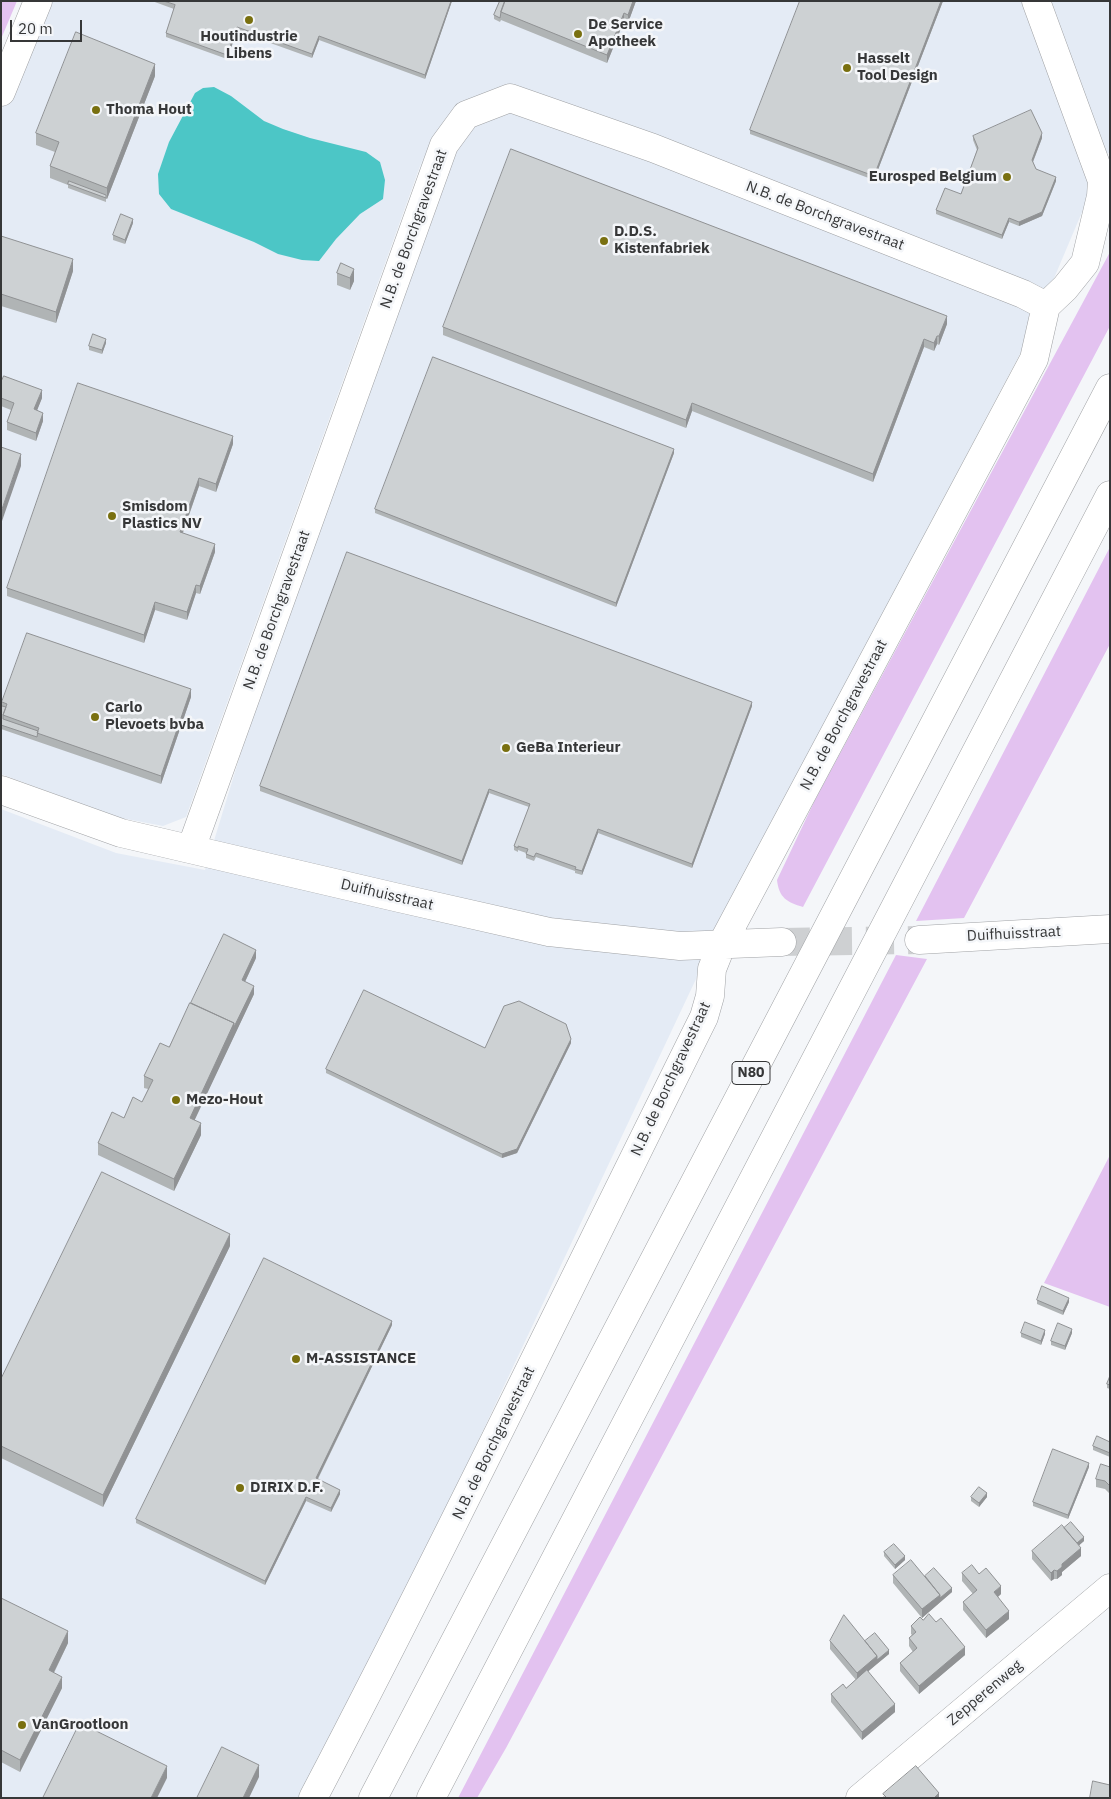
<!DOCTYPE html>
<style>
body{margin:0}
#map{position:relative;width:1111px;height:1799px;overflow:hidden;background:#f4f6f9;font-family:"IBM Plex Sans",sans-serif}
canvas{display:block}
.frame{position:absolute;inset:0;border:2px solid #363738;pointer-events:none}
.scale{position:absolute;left:10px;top:20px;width:72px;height:22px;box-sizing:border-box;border:2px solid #363738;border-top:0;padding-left:6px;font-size:15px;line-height:18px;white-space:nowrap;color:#363738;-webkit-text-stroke:4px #f4f6f9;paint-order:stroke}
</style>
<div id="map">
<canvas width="1111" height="1799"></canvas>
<div class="frame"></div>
<div class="scale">20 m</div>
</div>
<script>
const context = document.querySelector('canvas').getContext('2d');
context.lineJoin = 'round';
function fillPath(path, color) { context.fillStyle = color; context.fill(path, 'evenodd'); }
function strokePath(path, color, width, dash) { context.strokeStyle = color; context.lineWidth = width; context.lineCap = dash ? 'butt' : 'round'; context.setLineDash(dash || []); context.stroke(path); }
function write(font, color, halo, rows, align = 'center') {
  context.font = font + ' "IBM Plex Sans",sans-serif'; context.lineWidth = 5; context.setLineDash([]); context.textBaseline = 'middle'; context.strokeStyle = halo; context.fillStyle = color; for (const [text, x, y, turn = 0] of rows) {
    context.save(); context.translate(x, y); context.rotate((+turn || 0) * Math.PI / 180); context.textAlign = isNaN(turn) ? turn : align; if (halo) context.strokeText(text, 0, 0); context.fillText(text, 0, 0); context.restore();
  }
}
fillPath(new Path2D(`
 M47,1h1063v152h-3l-77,182 -311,589 -23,55 -326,691 -64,128h-305v-989l115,44 89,17 219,-715 -238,662 -23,9 -47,-9 -115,-43v-663z`), '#e4ebf5');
fillPath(new Path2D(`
 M1,1h16l-16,38z
 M1110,252v74l-307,581c-16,-5 -24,-9 -26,-27l38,-80z
 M1110,547v97l-146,274 -48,3z
 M896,955l31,4 -421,789 -29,50h-19z
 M1110,1155v152l-66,-24z`), '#e3c2f0');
fillPath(new Path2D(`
 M214,87l17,9 33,25 19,8 27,9 56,14 14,10 5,18 -2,19 -23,15 -24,25 -17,22 -17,-1 -24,-6 -24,-12 -83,-33 -12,-15 -1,-20 11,-32 26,-49 8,-5z`), '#4cc6c6');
strokePath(new Path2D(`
 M782,942l137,-2`), '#ced0d2', 28, [28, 14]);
const minor = new Path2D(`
 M1,92l37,-91
 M1,790l120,43 278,65 150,34 131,14 102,-4
 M191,849l253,-704 22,-30 44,-17 143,50 370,146 23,12
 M919,940l191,-11
 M313,1798c135,-258 261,-520 391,-781l6,-21 2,-27 10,-25 312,-585 12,-53 19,-18 20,-25 16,-67 1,-15 -66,-180
 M860,1798l250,-210`);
const highway = new Path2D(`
 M373,1798l737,-1410
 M431,1798l679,-1303`);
strokePath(minor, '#a0a2a5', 29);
strokePath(highway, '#a0a2a5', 29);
strokePath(minor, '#fff', 28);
strokePath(highway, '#fff', 28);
fillPath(new Path2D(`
 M152,1h300l-27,78 -106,-39 -7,18 -75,-27 -10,28 -61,-22v-4l8,-24z
 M500,1h136l-8,22 -4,-2 -17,42 -106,-43 -1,2 -6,-3v-4z
 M943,1l-69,179 -124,-46v-4z
 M155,76l-48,123h-1v3l-38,-14v-3l-18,-7v-12l5,-14 -19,-7v-12z
 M973,136l69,2 -9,24 3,7 20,12 -14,35 -23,10 -10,-4 -7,17 -66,-25v-4l25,-16 16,-44 -4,-10z
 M133,223l-8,21 -12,-4v-5z
 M1,236l72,35 -17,52 -55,-17z
 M341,263l13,18 -4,9 -13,-5v-12z
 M947,324l-8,21 -2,-1 -3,7 -10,-4 -51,135 -181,-71 -6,17 -243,-93v-8z
 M106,343l-4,11 -13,-4v-4z
 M1,382l41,16 -5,12 6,11 -7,20 -29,-11v-8l4,-12 -10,-4z
 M233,444l-17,48 -17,-6 -16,47 32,19 -15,42 -4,-1 -9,27 -32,-10 -11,33 -137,-47v-8z
 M674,453l-58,154 -241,-94v-4z
 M191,697l-30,87 -160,-55 1,-27z
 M752,706l-60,162 -94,-35 -16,42 -7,-2v-2l-39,-14 -2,4 -8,-3v-5l-8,-3v2l-4,-2v-4l15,-39 -40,-14 -27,72 -202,-74v-5z
 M256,958l-11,24 9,12 -60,126 7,15 -27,56 -76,-36v-12l26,-25 18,-16 6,-13 -4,-1v-12l25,-29 22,-44z
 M571,1043l-54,110 -15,5 -176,-85v-4l159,-21z
 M230,1246l-127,261 -102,-49v-79z
 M1037,1300l32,2 -6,13 -26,-11z
 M392,1325l-74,154 22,15 -9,18 -25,-11 -41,84 -129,-62v-4z
 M1021,1333l24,1 -4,11 -20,-8z
 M1072,1333l-7,17 -14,-5v-4z
 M1110,1376v13l-3,-1v-4z
 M1110,1442v15l-17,-7v-4z
 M1089,1467l-21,52 -35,-13v-4z
 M1110,1467v27l-5,-5 -9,-2v-8z
 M971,1497h16l-8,10 -8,-6z
 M1064,1528l20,13 -5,4 2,11 -19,16v3l-5,4h-3l-3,2 -19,-22v-8z
 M884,1552l21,8 -10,9 -11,-13z
 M962,1573l17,1 22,20 -3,3 11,22 -23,19 -23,-28v-8l10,-8 -11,-13z
 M893,1575l32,1 27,16 -30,26 -29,-35z
 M1,1598l67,45 -14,30 8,15 -42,84 -19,-10z
 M923,1620l42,35 -46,39 -19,-23v-8l13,-11 -4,-6v-8l3,-3 -1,-1v-8z
 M830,1641h35l24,13 -21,17 27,41 -33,28 -31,-38v-8l15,-6 10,-8 -26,-31z`), '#b0b4b5');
fillPath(new Path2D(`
 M451,1h1l-27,78v-4z
 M633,1h3l-8,22v-8z
 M941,1h2l-69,179v-4z
 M624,13v8l-17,42v-8z
 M237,27v4l-10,28v-4z
 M319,36v4l-7,18v-4z
 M155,64v12l-48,123v-11z
 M1042,133v5l-10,26v-4z
 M1056,177v4l-14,35 -23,10v-4z
 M1009,218v4l-7,17v-4z
 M133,219v4l-8,21v-4z
 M73,259v12l-17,52v-11z
 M354,269v12l-4,9v-12z
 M947,316v8l-8,21v-9z
 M937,336v8l-3,7v-8z
 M106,339v4l-4,11v-4z
 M924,339v8l-51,135v-8z
 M42,390v8l-8,20v-9z
 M692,403v8l-6,17v-8z
 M43,413v8l-7,20v-8z
 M233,436v8l-17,48v-8z
 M674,449v4l-58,154v-4z
 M21,454v12l-20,58v-12z
 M199,478v8l-19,54v-8z
 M215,544v8l-15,42v-8z
 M196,585v8l-9,27v-8z
 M155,602v8l-11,33v-8z
 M191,689v8l-30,87v-8z
 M752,702v4l-60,162v-4z
 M489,789v4l-27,72v-4z
 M598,829v4l-16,42v-4z
 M256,950v8l-14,30v-8z
 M254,986v8l-64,136v-12l44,-95z
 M571,1039v4l-54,110 -15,5v-4z
 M201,1123v12l-27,56v-12z
 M230,1234v12l-127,261v-12z
 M1069,1298v4l-6,13v-4z
 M392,1321v4l-76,157v-4z
 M1072,1329v4l-7,17v-4z
 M1045,1330v4l-4,11v-4z
 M1089,1463v4l-21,52v-4z
 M340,1490v4l-9,18v-4z
 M987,1493v4l-8,10v-4z
 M306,1497v4l-41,84v-4z
 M1084,1537v4l-9,8v-5z
 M1081,1548v8l-19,16v3l-5,4v-8l5,-7z
 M905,1556v4l-10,9v-4z
 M1054,1570v9l-3,2v-8z
 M1001,1586v8l-7,6v-8z
 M952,1588v4l-30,26v-9l18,-14z
 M1009,1611v8l-23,19v-8z
 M68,1631v12l-19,39v-12z
 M965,1647v8l-46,39v-8z
 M889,1650v4l-12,10v-4z
 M877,1656v8l-20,17v-8z
 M62,1677v11l-42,84v-12z
 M895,1704v8l-33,28v-8z
 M259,1765v12l-10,21h-6z
 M167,1766v12l-10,20h-6z
 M939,1793v5h-5z`), '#909294');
const building = new Path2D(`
 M164,1h287l-26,74 -106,-39 -7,18 -75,-27 -10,28 -61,-22 9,-28z
 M500,1h5l-4,11 -1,6 -6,-3z
 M505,1h128l-5,14 -4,-2 -17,42 -106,-43z
 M800,1h141l-67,175 -124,-46z
 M76,32l79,32 -48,124 -57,-22 9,-24 -23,-9z
 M1031,110l11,23 -10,27 4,9 20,8 -14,35 -23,10 -10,-4 -7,17 -66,-25 9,-22 16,6 17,-46 -5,-12z
 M511,149l436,167 -8,20h-2l-3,7 -10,-4 -51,135 -181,-71 -6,17 -243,-93z
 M69,181l37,14v3l-38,-14z
 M121,214l12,5 -8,21 -12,-5z
 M1,236l72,23 -17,53 -55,-18z
 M341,263l13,6 -4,9 -13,-5z
 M93,334l13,5 -4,11 -13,-4z
 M433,357l241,92 -58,154 -241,-94z
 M4,376l38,14 -8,19 9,4 -7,20 -29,-11 7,-19 -13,-5v-16z
 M78,383l155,53 -17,48 -17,-6 -19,54 35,12 -15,42 -4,-1 -9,27 -32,-10 -11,33 -137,-47z
 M1,447l20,7 -20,58z
 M347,552l405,150 -60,162 -94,-35 -16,42 -7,-2 1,-2 -40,-14 -2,4 -8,-3 2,-5 -10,-3v2l-4,-2 16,-42 -41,-15 -27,72 -202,-75z
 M27,633l164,56 -30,87 -124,-43 2,-5 -36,-13 4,-11 -5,-2z
 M2,706l4,1 -3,8v4l35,12 -1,6 -36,-12v-17z
 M224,934l32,16 -14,30 12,6 -20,41v-4l-43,-20z
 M364,990l121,58 19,-42 15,-5 47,23 5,15 -54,110 -15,5 -176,-85z
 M190,1003l44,20 -44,95 11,5 -27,56 -76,-36 14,-31 12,6 9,-21 9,5 11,-22 -9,-4 16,-33 9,4z
 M102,1172l128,62 -127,261 -102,-49v-67z
 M264,1258l128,63 -76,157 24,12 -9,18 -25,-11 -41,84 -129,-62z
 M1042,1286l27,12 -6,13 -26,-11z
 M1025,1322l20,8 -4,11 -20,-8z
 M1058,1323l14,6 -7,17 -14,-5z
 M1110,1376v9l-3,-1z
 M1097,1436l13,6v11l-17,-7z
 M1053,1449l36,14 -21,52 -35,-13z
 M1101,1464l9,3v19l-5,-5 -9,-2z
 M979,1487l8,6 -8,10 -8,-6z
 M1071,1522l13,15 -7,6 -13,-15z
 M1062,1525l19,23 -19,16v3l-5,4 -3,-1 -3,3 -19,-22z
 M894,1544l11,12 -10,9 -11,-13z
 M911,1560l29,35 -18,14 -29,-34z
 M972,1565l7,9 7,-6 15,18 -7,6 15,19 -23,19 -23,-28 14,-12 -15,-17z
 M934,1568l18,20 -12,10v-3l-15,-19z
 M1,1598l67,33 -19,39 13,7 -42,83 -19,-10z
 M929,1614l7,8 5,-4 24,29 -46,39 -19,-23 17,-15 -8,-10 7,-6 -5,-6 9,-9 3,3z
 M844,1615l33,41 -20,17 -27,-32z
 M875,1633l14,17 -12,10v-4l-12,-15z
 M867,1670l28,34 -33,28 -31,-38 12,-10 3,4z
 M80,1723l87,43 -16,32h-108z
 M222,1747l37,18 -16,33h-46z
 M916,1766l23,27 -5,5h-47l-4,-4z
 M1093,1781l17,4v13h-20z`);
fillPath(building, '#cdd1d3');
strokePath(building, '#909294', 1);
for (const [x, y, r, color] of [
 [249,20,5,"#797010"],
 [578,34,5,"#797010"],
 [847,68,5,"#797010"],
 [96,110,5,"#797010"],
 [1007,177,5,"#797010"],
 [604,241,5,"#797010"],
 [112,516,5,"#797010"],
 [95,717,5,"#797010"],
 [506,748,5,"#797010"],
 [176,1100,5,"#797010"],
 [296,1359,5,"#797010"],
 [240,1488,5,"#797010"],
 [22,1725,5,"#797010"]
]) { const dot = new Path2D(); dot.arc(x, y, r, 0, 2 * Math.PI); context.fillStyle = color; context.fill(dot); strokePath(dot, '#f4f6f9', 2); }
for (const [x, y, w] of [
 [751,1073,38]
]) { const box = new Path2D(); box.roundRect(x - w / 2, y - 11.5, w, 23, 4); context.fillStyle = '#f4f6f9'; context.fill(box); strokePath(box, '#363738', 1); }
write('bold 14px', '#363738', null, [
 ["N80",751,1073]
]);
write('bold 15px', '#363738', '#f4f6f9', [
 ["De Service",588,25],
 ["Apotheek",588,42],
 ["Houtindustrie",249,37,"center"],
 ["Libens",249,54,"center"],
 ["Hasselt",857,59],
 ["Tool Design",857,76],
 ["Thoma Hout",106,110],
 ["Eurosped Belgium",997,177,"right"],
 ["D.D.S.",614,232],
 ["Kistenfabriek",614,249],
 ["Smisdom",122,507],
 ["Plastics NV",122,524],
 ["Carlo",105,708],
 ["Plevoets bvba",105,725],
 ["GeBa Interieur",516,748],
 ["Mezo-Hout",186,1100],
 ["M-ASSISTANCE",306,1359],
 ["DIRIX D.F.",250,1488],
 ["VanGrootloon",32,1725]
], 'left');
write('15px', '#363738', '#f4f6f9', [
 ["N.B. de Borchgravestraat",825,216,21],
 ["N.B. de Borchgravestraat",414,229,-70],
 ["N.B. de Borchgravestraat",277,610,-70],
 ["N.B. de Borchgravestraat",844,715,-62],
 ["Duifhuisstraat",387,895,13],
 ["Duifhuisstraat",1014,934,-3],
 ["N.B. de Borchgravestraat",671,1079,-65],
 ["N.B. de Borchgravestraat",494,1443,-64],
 ["Zepperenweg",985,1693,-40]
]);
</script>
